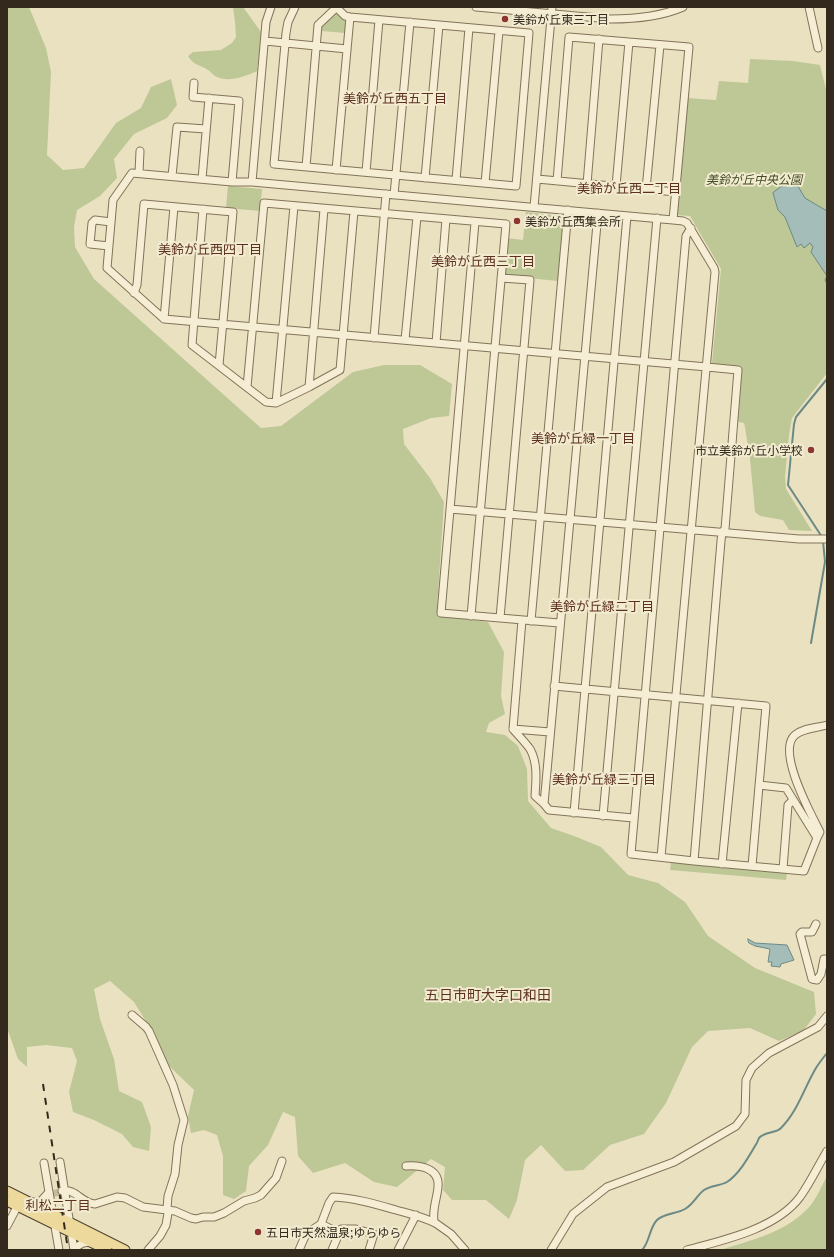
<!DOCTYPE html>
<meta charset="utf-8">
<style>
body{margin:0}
#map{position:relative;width:834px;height:1257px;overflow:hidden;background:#eae1c1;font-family:Georgia,serif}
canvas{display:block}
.frame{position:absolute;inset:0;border:8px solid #332a1d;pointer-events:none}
</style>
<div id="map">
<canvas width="834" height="1257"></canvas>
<div class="frame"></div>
</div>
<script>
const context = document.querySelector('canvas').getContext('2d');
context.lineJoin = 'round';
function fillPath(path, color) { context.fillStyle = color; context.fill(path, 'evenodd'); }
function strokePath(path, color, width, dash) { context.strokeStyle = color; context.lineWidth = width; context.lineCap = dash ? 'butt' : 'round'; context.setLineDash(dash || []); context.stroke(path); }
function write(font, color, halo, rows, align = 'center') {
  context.font = font + ' Georgia,"Noto Sans JP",serif'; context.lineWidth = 4; context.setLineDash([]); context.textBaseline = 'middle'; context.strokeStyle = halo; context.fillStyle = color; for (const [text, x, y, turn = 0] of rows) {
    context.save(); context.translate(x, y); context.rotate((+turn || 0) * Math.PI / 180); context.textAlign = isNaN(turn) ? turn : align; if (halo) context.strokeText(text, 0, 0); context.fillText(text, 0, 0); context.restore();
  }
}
fillPath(new Path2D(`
 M7,7h22l17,41 5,24 -4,83 16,15 21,-2 32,-45 25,-15 10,-21 20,-8 6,26 -10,13 -33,16 -20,25 3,19 -17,18 -23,14 -3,17 1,20 19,32 167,149 20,-2 72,-54 31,-7h36l32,19 -3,32 -18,2 -28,11 1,15 26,34 14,24 -7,107 2,7 49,6 16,30 -3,44 4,18 -16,9 -3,9 19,3 13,11 9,23 1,32 23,27 23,8 27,11 27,28 30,8 27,19 23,34 47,32 59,24 2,22 -13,17 -24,10 -29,-13 -42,3 -16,16 -26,56 -22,31 -34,11 -27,25 -18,1 -24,-26 -16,15 -8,40 -8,19 -23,-19h-34l-9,-10 2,-23 -14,-8 -34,28 -23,-5 -29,-19 -32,10 -15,-17 -3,-39 -12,-5 -15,33 -19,21 -3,25 -12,8 -11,-4v-39l-6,-21 -13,-5 -13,3 -3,-17 6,-26 -28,-27 -19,-40 -13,-21 -24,-21 -16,8 6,30 14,40 5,32 23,11 9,25 -2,24 -16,-4 -11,-13 -28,-14 -21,-8 -4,-20 8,-31 -5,-13 -26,-3 -19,2v20l-9,-8 -11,-31z
 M233,7h10l18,25 -4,39c-13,6 -29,12 -42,5 -3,-2 -5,-5 -7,-6 -9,-6 -14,-4 -20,-14l5,-4 28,-2 11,-7 4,-6 -1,-15z
 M334,14h5l7,8 -1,11 -24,-2v-5z
 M750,59l43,2 27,4 7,28v280l-35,45 -3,17 -4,42 1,12 26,42 -23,-1 -6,-10 -23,-4 -5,-4 -5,-53 -5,-32 -1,-4 -5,-1 -2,-2 5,-52 -29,-3 -1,-2 9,-94 -31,-53 -13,-1 10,-117 29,2 3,-19 29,2z
 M228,186l34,3 -2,22 -34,-3z
 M526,212l35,4 2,2 -5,63 -51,-5 -3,-4 3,-34 16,2z
 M671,862l116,11 -1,7 -116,-10z
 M827,1176v74h-107c32,-10 68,-18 91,-45 6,-8 11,-20 16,-29z`), '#bec796');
const water = new Path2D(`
 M793,178l12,20 22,13v73l-2,-4 2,-4 -16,-24 2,-5 -3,-4 -6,5 -3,-4 -4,3 -12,-30 -7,-7 -5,-17z
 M748,939l7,4 32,2 7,15 -13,4 -1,3 -9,-1 1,-4h-4l2,-13 -15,-3 -6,-3z`);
fillPath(water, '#a4bdb8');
strokePath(water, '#6c8a85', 1);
strokePath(new Path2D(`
 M827,289v1
 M822,537l-34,-52 6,-61 2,-7 31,-38
 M811,643l14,-81 -2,-21
 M642,1250c8,-8 7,-22 15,-30 7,-7 20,-6 28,-11 9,-5 12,-14 19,-19 7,-5 16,-4 23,-8 12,-8 21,-24 28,-36 2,-2 3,-6 4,-8 6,-7 16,-4 22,-10 17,-17 23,-40 35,-60 3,-5 7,-10 11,-15`), '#6c8a85', 2);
strokePath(new Path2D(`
 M52,1194l10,-3`), '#c5bca0', 7, [7, 3.5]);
const minor = new Path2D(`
 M295,7l-7,15 -2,11 -12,131 242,22 13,-153 -179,-16 -5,-1 -9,-9
 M476,7l134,12c25,0 50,-2 73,-12
 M809,7l9,41
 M265,41l82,8
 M194,83l-1,14 46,4 -7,81
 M306,167l12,-142 19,-18
 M336,170l14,-153
 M366,172l13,-152
 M139,173l1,-22
 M172,176l5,-49 29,2
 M425,178l14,-153
 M202,179l7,-81
 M537,179l139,13
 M456,180l13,-152
 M557,181l12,-144 120,10 -16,173
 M252,182l14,-160 5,-15
 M485,183l14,-152
 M587,184l12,-145
 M616,186l13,-144
 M646,189l14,-144
 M394,195l16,-173
 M534,207l18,-200
 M203,209l-11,136 74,57 10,1 33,-16 31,-17 14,-159
 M598,213l-54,591 5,6 84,8
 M475,222l-34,391 118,10
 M691,228l-5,8 -55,618 63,7 110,10 13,-33 -31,-50 -27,-3
 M109,246l-19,-2 2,-21 3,-3 16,2
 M134,293l3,-8 7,-81 89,8 -14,153
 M164,319l10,-112
 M374,338l12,-144
 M405,340l12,-123
 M436,343l10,-124
 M247,387l17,-184 242,21 -35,392
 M309,387l15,-178
 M276,403l18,-197
 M450,509l349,30h28
 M500,618l30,-338 -29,-2
 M522,620l-9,109 37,3
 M531,621l37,-411
 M554,686l212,20 -14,160
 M513,729c5,6 12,13 17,20 8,14 6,32 5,47l9,8
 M574,813l53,-597
 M603,816l54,-598
 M817,838l3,-6c-9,-18 -44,-81 -25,-97 8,-7 22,-7 32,-10
 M661,857c17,-195 37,-390 54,-585l-1,-4 -27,-45 -4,-2 -10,-1 -421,-38h-20l-100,-9 -19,27 -6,68 57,51 543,48 31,3 -13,159 -3,3 -1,9 -27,320
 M722,864l16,-161
 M783,869l5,-64 5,-5
 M816,924l-4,8h-10l-2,2 12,45 5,1 4,-6 3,-15h3
 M132,1015l14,12 3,4 24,54 11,35 -6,25 -3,29 -7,22 -1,13 1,4 -2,12 -6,11 -12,14
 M60,1162l14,88
 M44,1163l15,87
 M406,1166c14,-1 34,2 32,21 -1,12 -6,22 -4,35l17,12 14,16
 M62,1191c14,-3 19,12 33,13l22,-7 8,1 18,9 32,4 16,7 5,1 7,-2h11l10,-4 20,-12 11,-3 6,-3 15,-17 6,-17
 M30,1202h10l9,-10
 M321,1224l18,9
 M7,1226l10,-19
 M74,1250c5,-6 10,-9 18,-7
 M299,1250l7,-16 15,-10 8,-21 4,-6c22,1 42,7 63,13 14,4 28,7 41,14
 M332,1250l9,-21h15l18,5 -5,16
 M398,1250l18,-35
 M551,1250l22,-36 34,-27 67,-25 62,-36 9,-12 1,-34 6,-12 17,-15 49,-26 9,-11
 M687,1250c37,-10 89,-21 113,-53 10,-14 18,-31 27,-46`);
const major = new Path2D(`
 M7,1191l118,59
 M7,1201l100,49`);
strokePath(minor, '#83735a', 9);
strokePath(major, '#51412e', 11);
strokePath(minor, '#f6eed4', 7);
strokePath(major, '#ecd99b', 9);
strokePath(new Path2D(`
 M43,1084l25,166`), '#332a1d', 2, [7, 7]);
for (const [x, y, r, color] of [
 [505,19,4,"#8d352e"],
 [517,221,4,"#8d352e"],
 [811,450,4,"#8d352e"],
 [258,1232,4,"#8d352e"]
]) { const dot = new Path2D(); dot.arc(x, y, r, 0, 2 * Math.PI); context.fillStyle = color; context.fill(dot); strokePath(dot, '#f2ebd0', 1.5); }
write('12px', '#332a1d', '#f2ebd0', [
 ["美鈴が丘東三丁目",513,19],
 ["美鈴が丘西集会所",525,221],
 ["市立美鈴が丘小学校",803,450,"right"],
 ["五日市天然温泉;ゆらゆら",266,1232]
], 'left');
write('italic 12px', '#414e25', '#f2ebd0', [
 ["美鈴が丘中央公園",754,179]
]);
write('13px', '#5d3120', '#f2ebd0', [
 ["美鈴が丘西五丁目",395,98],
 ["美鈴が丘西二丁目",629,188],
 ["美鈴が丘西四丁目",210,249],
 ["美鈴が丘西三丁目",483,261],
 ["美鈴が丘緑一丁目",583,438],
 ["美鈴が丘緑二丁目",602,606],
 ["美鈴が丘緑三丁目",604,779],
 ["利松二丁目",58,1205]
]);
write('14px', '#5d3120', '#f2ebd0', [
 ["五日市町大字口和田",488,995]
]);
</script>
